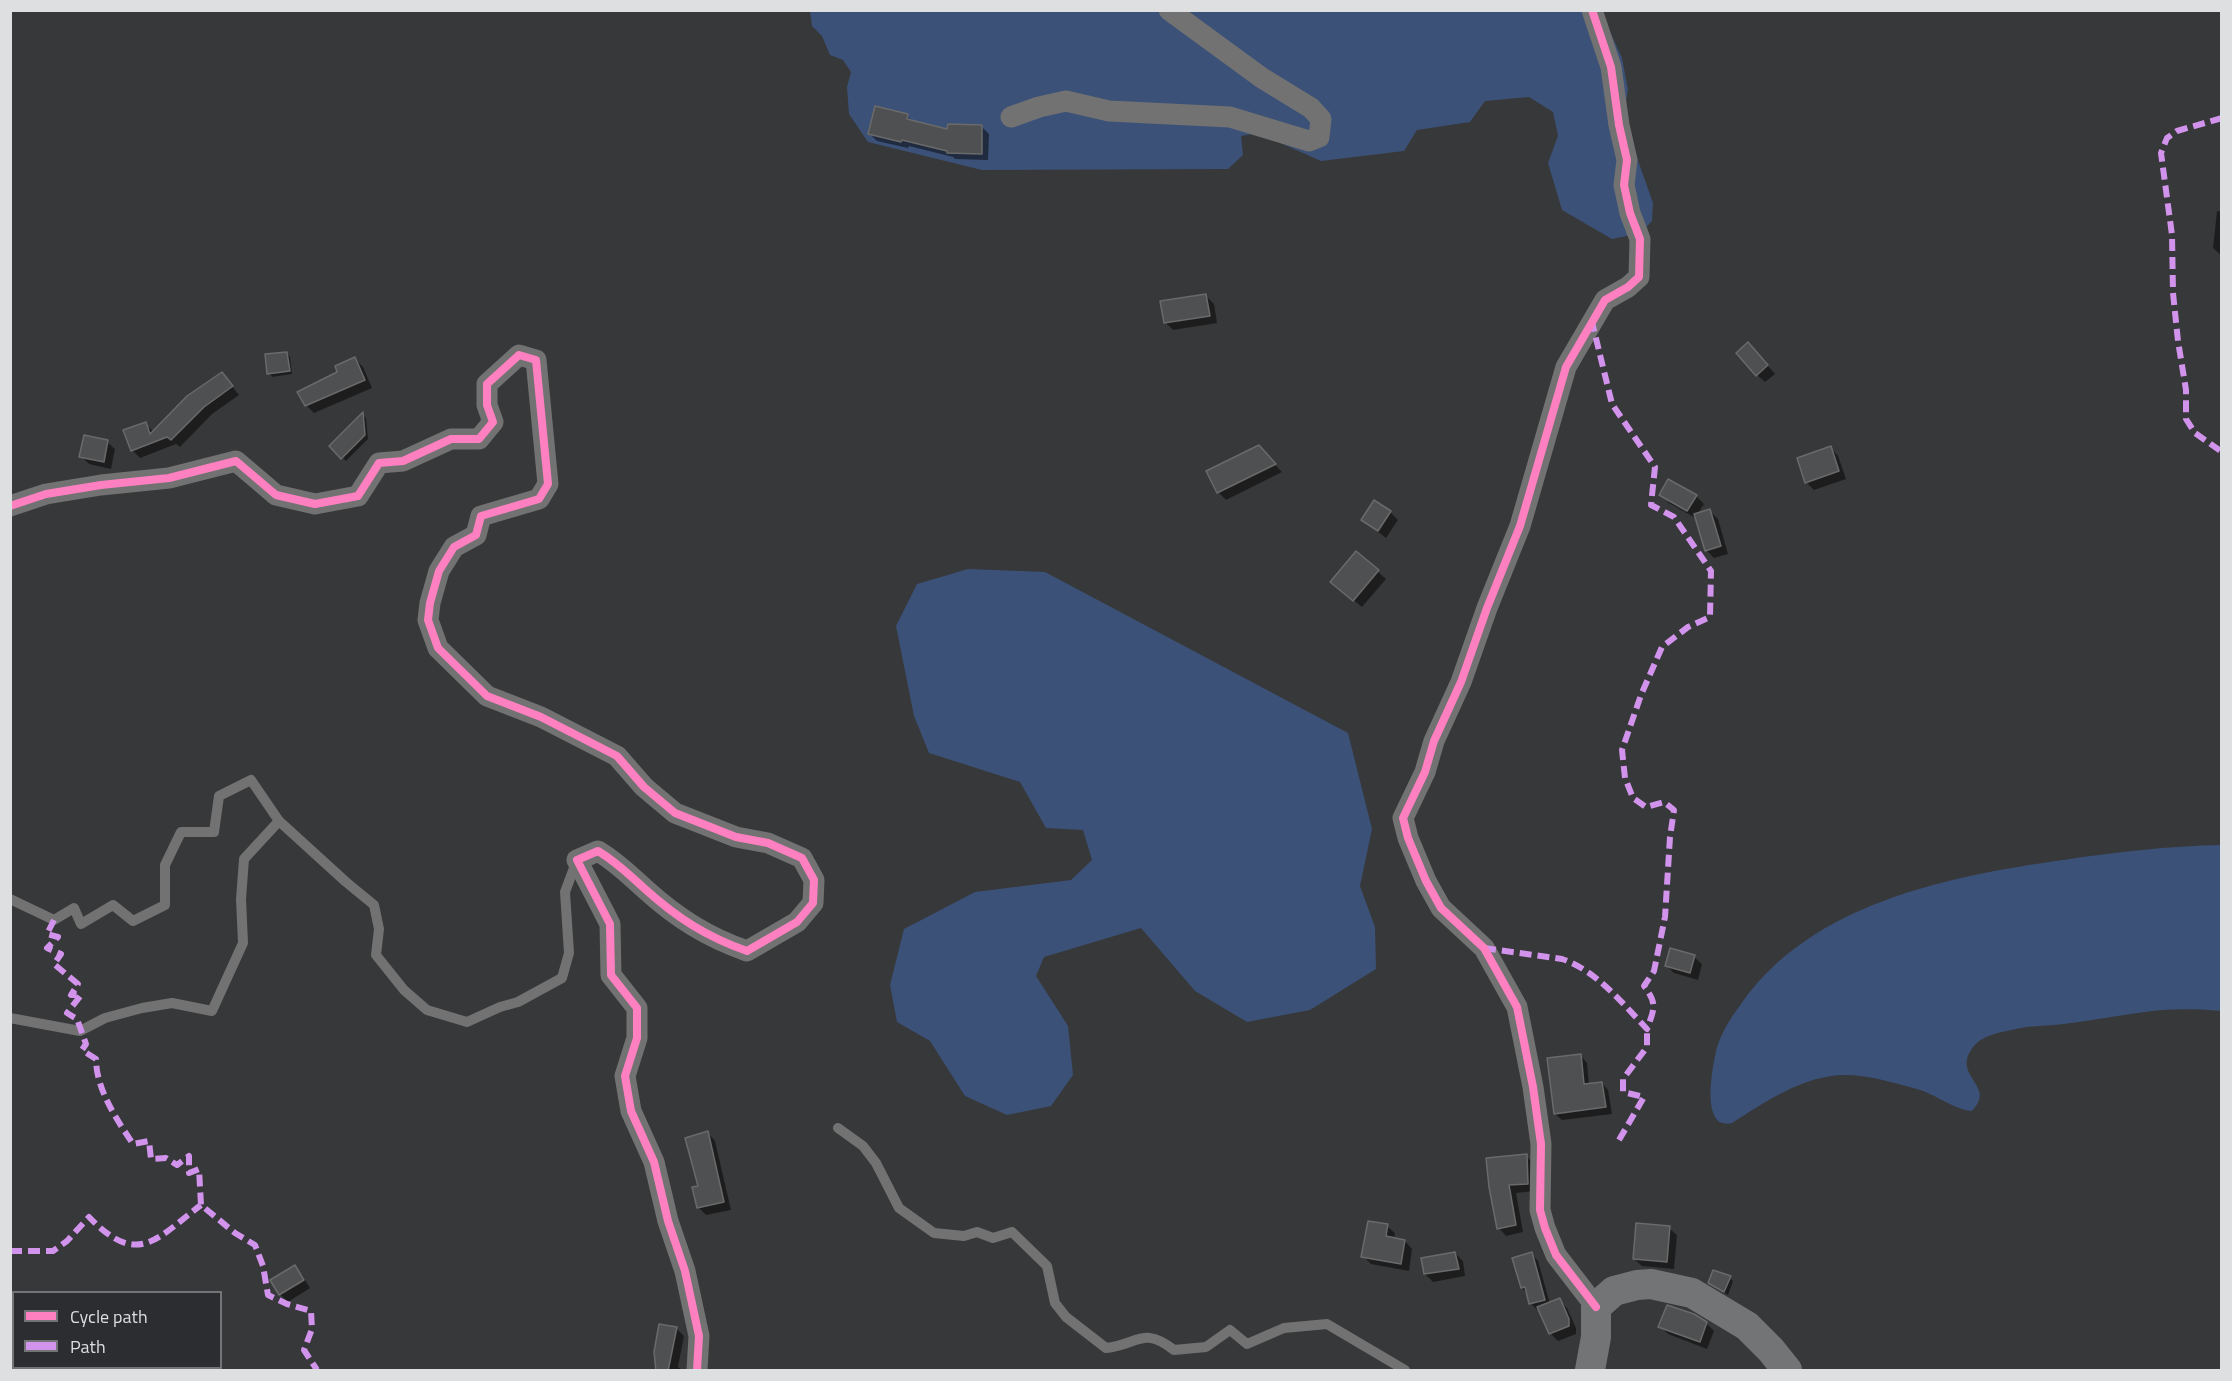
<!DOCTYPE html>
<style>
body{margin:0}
#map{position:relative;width:2232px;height:1381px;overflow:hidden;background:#373839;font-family:"Titillium Web",sans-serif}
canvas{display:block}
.frame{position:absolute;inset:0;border:12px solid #dedfe0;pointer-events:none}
.legend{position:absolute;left:12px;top:1291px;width:210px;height:78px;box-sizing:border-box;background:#2c2d30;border:2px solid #737476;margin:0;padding:8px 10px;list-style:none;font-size:18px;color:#dedfe0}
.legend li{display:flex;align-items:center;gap:12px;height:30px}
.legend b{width:30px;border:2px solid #737476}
</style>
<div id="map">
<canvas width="2232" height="1381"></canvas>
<div class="frame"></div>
<ul class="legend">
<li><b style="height:8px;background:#ff80c0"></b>Cycle path</li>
<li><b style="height:8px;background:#d193ec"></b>Path</li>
</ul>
</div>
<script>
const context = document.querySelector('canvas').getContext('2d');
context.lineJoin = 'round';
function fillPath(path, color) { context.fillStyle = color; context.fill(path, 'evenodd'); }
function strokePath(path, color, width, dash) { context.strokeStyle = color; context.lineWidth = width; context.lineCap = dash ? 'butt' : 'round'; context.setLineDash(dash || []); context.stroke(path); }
fillPath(new Path2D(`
 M810,11h793l1,8 18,39 6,32 -5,28 30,85 -1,18 -11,12 -29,6 -50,-29 -14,-47 10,-27 -5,-24 -24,-15 -44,4 -15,21 -53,8 -13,21 -83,10 -63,-28 -17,3 2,19 -15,14 -246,1 -114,-28 -19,-28 -2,-27 4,-15 -8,-12 -13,-5 -8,-19 -10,-10z
 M968,569l77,3 303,161 24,96 -12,57 15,41 1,42 -66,41 -63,12 -52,-31 -54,-63 -97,29 -8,19 32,50 5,49 -22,31 -44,9 -42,-19 -35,-55 -33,-19 -7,-37 14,-56 71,-37 96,-12 21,-20 -9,-30 -37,-2 -26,-46 -91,-29 -15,-37 -18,-90 21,-42z
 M2221,845v166c-19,-2 -39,-2 -59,-1 -31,3 -61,9 -91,13 -19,3 -38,2 -55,6 -14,3 -33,6 -42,17 -25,30 24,39 -2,65 -17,-1 -37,-17 -55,-22 -22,-6 -49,-14 -72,-14 -41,0 -80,27 -113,48 -31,8 -20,-52 -17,-67 3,-19 15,-37 26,-52 70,-101 208,-128 322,-144 53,-8 105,-14 158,-15z`), '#3c5177');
fillPath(new Path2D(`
 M907,116l7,7 35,8 33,-4 7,7 -1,26 -33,-1 -2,-2 -44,-11 -1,2 -31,-7 -7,-7z
 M2217,211l5,1v44l-9,-8z
 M1206,296l8,8 3,19 -44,7 -8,-8z
 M1756,352l19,22 -10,8 -8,-7z
 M287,353l3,4 2,17 -20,3 -3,-4z
 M355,359l8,8 9,21 -58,25 -8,-8z
 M222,374l17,21 -27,19 -32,33 -4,-3 -36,14 -8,-8 13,-26 9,8z
 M363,415l3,3 2,21 -22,22 -15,-15z
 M107,442l8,7 -4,20 -22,-5 -8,-8z
 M1258,447l24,25 -56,28 -8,-8z
 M1831,448l7,8 8,23 -32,11 -8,-8z
 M1661,495l35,1 8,8 -7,11 13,-4 8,8 10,35 -14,4 -8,-8 -9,-31 -28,-16z
 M1390,512l8,8 -12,18 -23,-18z
 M1357,553l29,26 -24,28 -22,-18z
 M1694,957l8,7 -4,16 -24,-7 -7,-7z
 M1581,1056l6,7 2,22 13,-2 6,7 4,24 -50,6 -7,-6z
 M708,1133l7,8 16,69 -25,5 -8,-8z
 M1526,1156l8,8 1,27 -19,2 7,39 -17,4 -7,-8 -8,-41z
 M1387,1226l8,7 -1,6 11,2 7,8 -3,22 -38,-7 -8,-8z
 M1669,1228l8,7 -3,34 -32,-3 -8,-7z
 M1455,1253l8,8 2,15 -32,6 -8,-8z
 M1532,1254l6,7 12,43 9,-4 8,8 9,20v6l-18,7 -8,-8 -10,-24 -3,1 -6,-7 -3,-9 -6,-6z
 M294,1267l8,8 8,13 -22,14 -8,-8z
 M1730,1278l3,3 -5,14 -14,-9z
 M1706,1323l8,8 -7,18 -39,-15 -8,-8z
 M676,1328l8,8 -6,31 4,3h-24z`), '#0007');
const building = new Path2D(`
 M875,106l33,8 -1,5 40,10 1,-5 34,1v29l-35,-1v-2l-45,-11 -1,2 -33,-8z
 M1206,294l4,22 -46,7 -4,-22z
 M1748,342l20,23 -12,11 -20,-23z
 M287,352l3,19 -23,3 -2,-20z
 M355,357l10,23 -60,26 -8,-14 40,-20 -2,-6z
 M222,372l11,14 -29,21 -33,33 -4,-3 -36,14 -8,-21 23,-8 4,12 37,-38z
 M363,412l2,23 -24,24 -12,-13z
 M84,435l24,5 -4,22 -25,-5z
 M1259,445l17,19 -59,29 -11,-22z
 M1831,446l8,25 -34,12 -8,-25z
 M1668,479l29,16 -10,16 -28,-16z
 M1374,500l17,11 -13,20 -17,-11z
 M1710,509l11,37 -16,5 -11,-37z
 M1356,551l23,19 -26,31 -23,-19z
 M1670,948l25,7 -5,18 -25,-7z
 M1581,1054l3,30 18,-2 4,25 -52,7 -7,-56z
 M708,1131l16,71 -27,6 -5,-21 6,-1 -13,-48z
 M1527,1154l1,30 -19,1 7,40 -19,4 -8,-42 -3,-29z
 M1368,1221l20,3 -2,12 19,4 -4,24 -40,-7z
 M1636,1223l34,3 -3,36 -34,-3z
 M1455,1252l4,17 -35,5 -3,-16z
 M1532,1252l13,48 -16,4 -4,-17 -4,1 -9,-30z
 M295,1265l9,15 -25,15 -9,-15z
 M1713,1270l18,6 -7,16 -16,-9z
 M1560,1298l9,21v7l-20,8 -12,-27z
 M1667,1305l27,9 13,8 -7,20 -42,-15z
 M659,1324l18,3 -9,44h-12l-2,-19z`);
fillPath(building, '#4f5051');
strokePath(building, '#6a6a6b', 1.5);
strokePath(new Path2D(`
 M10,899l44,21 20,-12 7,16 32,-19 20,16 32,-16v-40l16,-33h33l5,-36 32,-16 28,41 67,61 28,23 5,24 -3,26 28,35 23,20 40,12 33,-15 18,-5 44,-24 7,-25 -4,-61 12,-32
 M10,1018l70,13 25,-13 37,-10 30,-5 40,8 31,-68 -2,-44 3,-40 35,-38
 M838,1128l25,18 13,17 23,45 35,25 30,3 13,-4 16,6 19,-6 35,34 8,37 11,14 40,31c33,-4 37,-22 68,2l32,-3 24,-17 17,14 37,-16 43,-4 78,46`), '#727272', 10);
strokePath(new Path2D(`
 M1592,10l19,57 8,58 8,35 -3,25 6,28 10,26 -1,38 -11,10 -23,13 -39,67 -46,159 -33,82 -26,74 -27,59 -9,31 -22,46 5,20 18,43 15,27 43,40 33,59 16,80 8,57 -1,66 5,18 11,27 40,52
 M1011,117l28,-10 27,-6 43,10 121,6 79,24 10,-4 2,-18 -10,-11 -49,-30 -93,-68
 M10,506l36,-12 55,-9 68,-7 67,-17 40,34 39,9 43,-8 21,-33 24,-2 48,-22h28l14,-17 -6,-17v-21l32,-29 17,5 12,124 -9,15 -58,17 -5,19 -22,12 -15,24 -9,32 -2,17 10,28 49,48 54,21 76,39 27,31 31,26 61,24 32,6 34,15 12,22 -1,23 -16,19 -50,29c-40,-14 -70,-33 -102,-62 -17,-15 -27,-26 -47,-38l-21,9 33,64 1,51 26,33v30l-12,38 6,35 23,51 14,59 17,50 14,65 -2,34`), '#727272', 21);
strokePath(new Path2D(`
 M1590,1370l6,-33v-30l18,-16 23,-6 14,-1 41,9 55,33 24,24 16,20`), '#737475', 30);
strokePath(new Path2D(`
 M2222,118l-45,13 -10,7 -6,15 11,82 1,58 5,48 8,49v29l9,14 27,19
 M54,920l-7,14 11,3 -11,11 14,6 -7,10 24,20 -7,11h10l-14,18 10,6 9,25 -4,6 14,9c0,30 21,61 37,85l16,-3 2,18 15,-1 11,7 12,-9v17l10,-4 2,36 34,28 20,12 8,21 5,29 19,9 24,7 1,18 -8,21 13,20
 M1484,948l78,11c35,12 60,44 85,70 7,-20 11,-25 -3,-43l10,-15 11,-54 5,-80 4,-27 -10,-8 -18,5 -13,-9 -8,-20 -3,-28 19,-55 21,-48 26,-20 22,-10 1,-46 -37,-54 -23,-12 4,-38 -43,-63 -20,-82
 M1619,1140l25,-43 -21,-5v-13l24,-32v-18
 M10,1251h43l14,-10 22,-24c49,51 67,22 112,-12`), '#d193ec', 6, [12, 6]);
strokePath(new Path2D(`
 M1592,10l19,57 8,58 8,35 -3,25 6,28 10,26 -1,38 -11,10 -23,13 -39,67 -46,159 -33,82 -26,74 -27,59 -9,31 -22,46 5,20 18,43 15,27 43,40 33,59 16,80 8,57 -1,66 5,18 11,27 40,52
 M10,506l36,-12 55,-9 68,-7 67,-17 40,34 39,9 43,-8 21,-33 24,-2 48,-22h28l14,-17 -6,-17v-21l32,-29 17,5 12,124 -9,15 -58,17 -5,19 -22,12 -15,24 -9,32 -2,17 10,28 49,48 54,21 76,39 27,31 31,26 61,24 32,6 34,15 12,22 -1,23 -16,19 -50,29c-40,-14 -70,-33 -102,-62 -17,-15 -27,-26 -47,-38l-21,9 33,64 1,51 26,33v30l-12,38 6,35 23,51 14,59 17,50 14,65 -2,34`), '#ff80c0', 8);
</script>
